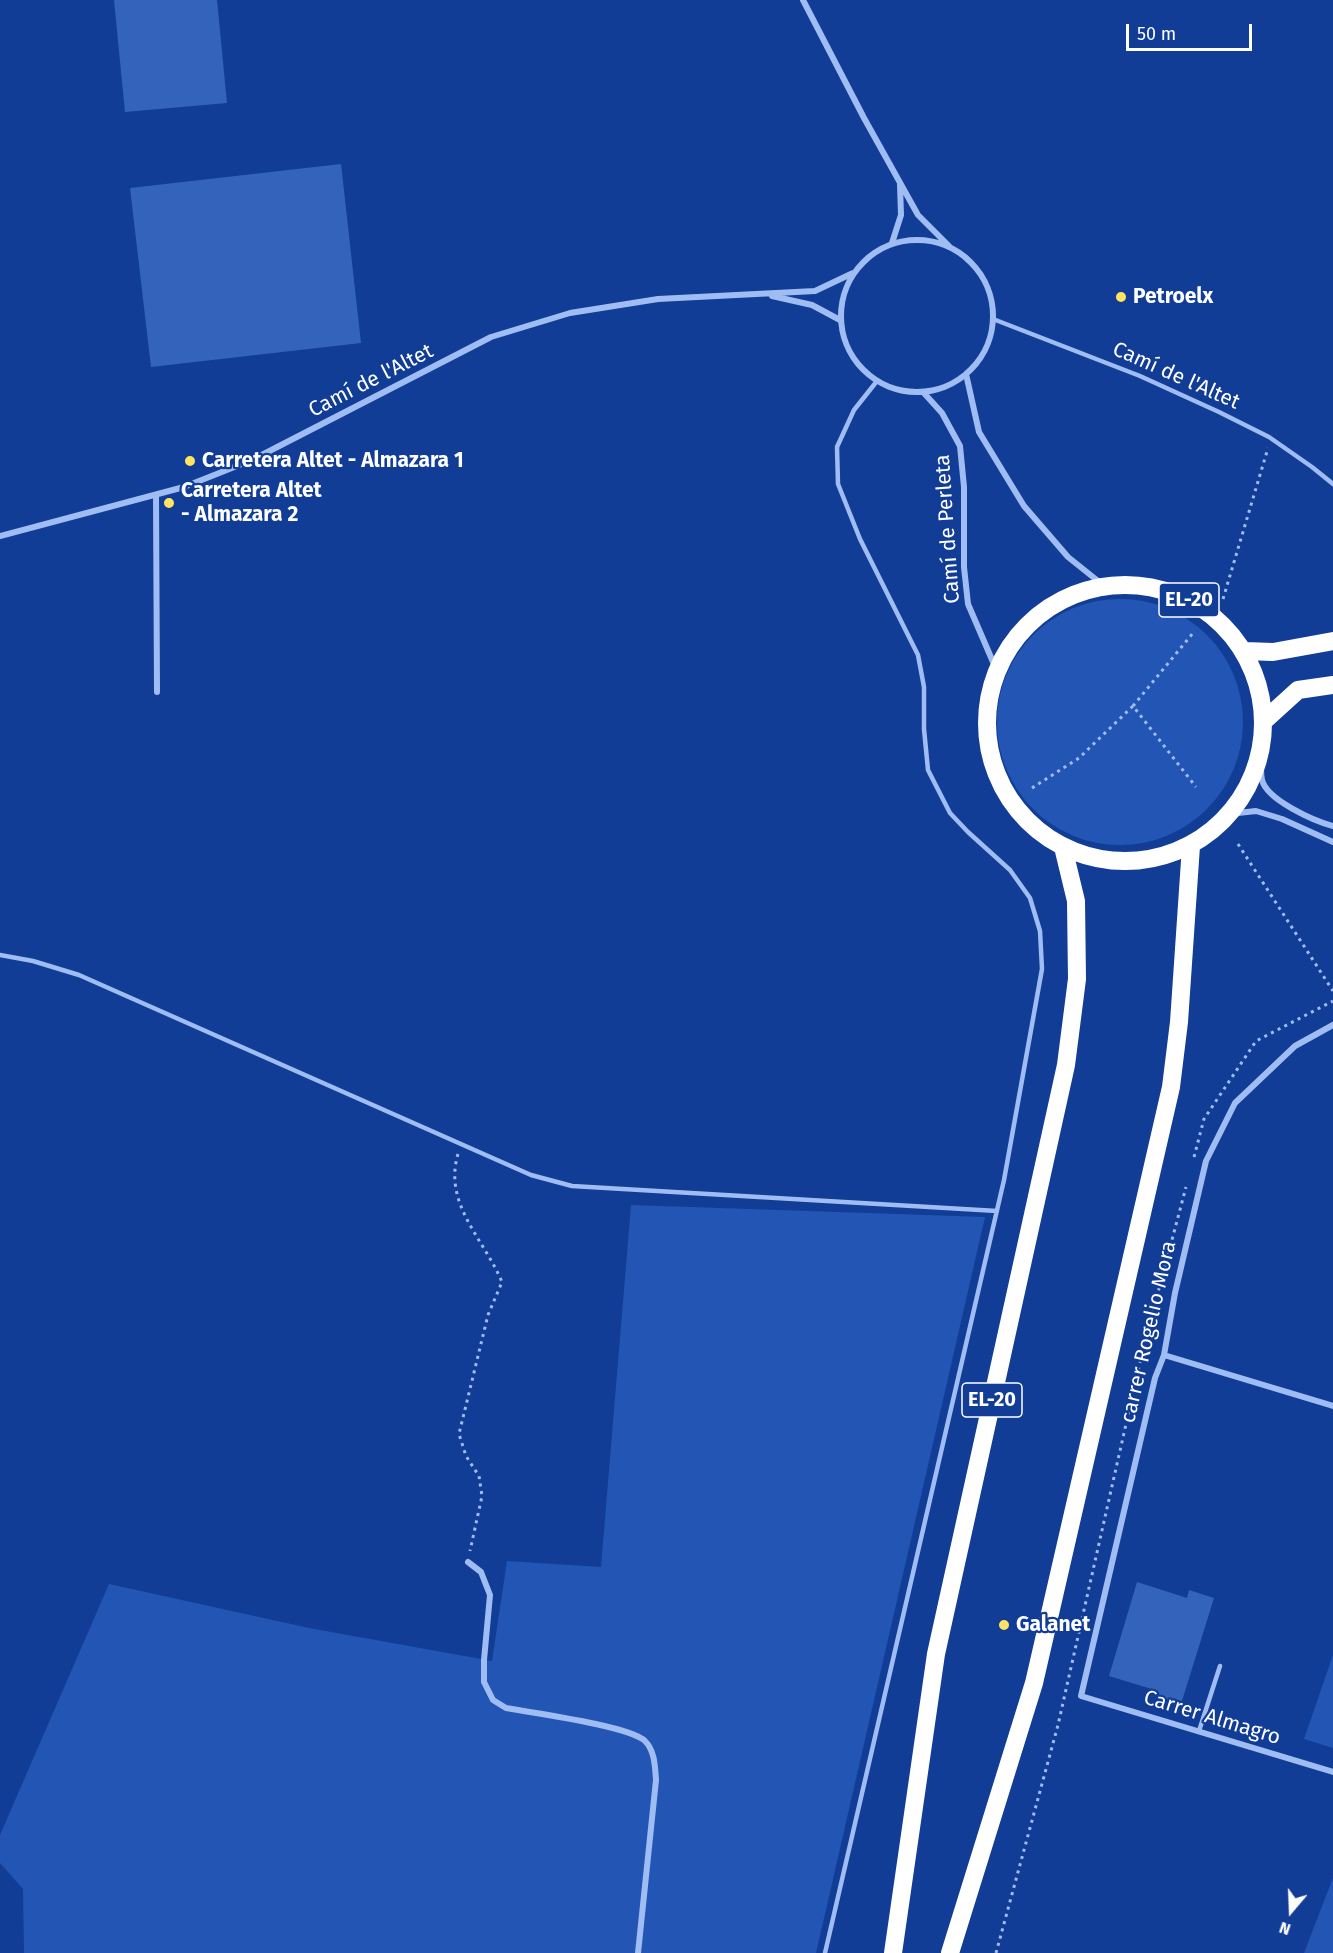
<!DOCTYPE html>
<meta charset="utf-8">
<style>
body{margin:0}
#map{position:relative;width:1333px;height:1953px;overflow:hidden;background:#113d96;font-family:"Fira Sans",sans-serif}
canvas{display:block}
.north{position:absolute;left:1261px;top:1881px;width:60px;height:60px;-webkit-text-stroke:4px #113d96;paint-order:stroke;rotate:199deg;font-size:16px;font-weight:700;line-height:24px;text-align:center;color:#fff}
.north::after{content:'';display:block;margin:auto;width:21px;height:27px;background:#fff;clip-path:polygon(50% 0,100% 100%,50% 72%,0 100%)}
.scale{position:absolute;left:1126px;top:24px;width:126px;height:27px;box-sizing:border-box;border:3px solid #fff;border-top:0;padding-left:8px;font-size:18px;line-height:21px;white-space:nowrap;color:#fff;-webkit-text-stroke:4px #113d96;paint-order:stroke}
</style>
<div id="map">
<canvas width="1333" height="1953"></canvas>
<div class="north">N</div>
<div class="scale">50 m</div>
</div>
<script>
const context = document.querySelector('canvas').getContext('2d');
context.lineJoin = 'round';
function fillPath(path, color) { context.fillStyle = color; context.fill(path, 'evenodd'); }
function strokePath(path, color, width, dash) { context.strokeStyle = color; context.lineWidth = width; context.lineCap = dash ? 'butt' : 'round'; context.setLineDash(dash || []); context.stroke(path); }
function write(font, color, halo, rows, align = 'center') {
  context.font = font + ' "Fira Sans",sans-serif'; context.lineWidth = 4.5; context.setLineDash([]); context.textBaseline = 'middle'; context.strokeStyle = halo; context.fillStyle = color; for (const [text, x, y, turn = 0] of rows) {
    context.save(); context.translate(x, y); context.rotate((+turn || 0) * Math.PI / 180); context.textAlign = isNaN(turn) ? turn : align; if (halo) context.strokeText(text, 0, 0); context.fillText(text, 0, 0); context.restore();
  }
}
fillPath(new Path2D(`
 M997 722a123 123 0 1 1 246 0a123 123 0 1 1-246 0Z
 M631,1205l354,12 -169,736h-792l-1,-64 -23,-26v-28l109,-251 200,44 183,33 15,-100 94,6z
 M1333,1655v93l-29,-9z
 M1333,1878v75h-29z`), '#2355b5');
fillPath(new Path2D(`
 M114,0h103l10,103 -102,9z
 M341,164l20,179 -210,24 -21,-179z
 M1137,1582l50,16 2,-8 25,8 -33,106 -25,-8 2,-5 -49,-15z`), '#3463bc');
strokePath(new Path2D(`
 M1223,599l45,-151
 M1133,706l60,-73
 M1032,788l47,-30 54,-52 63,81
 M1238,844l95,147
 M458,1154c-15,50 26,85 44,128l-14,33 -29,119 7,22 13,20 3,20 -12,55
 M1194,1157l10,-38 52,-78 77,-40
 M996,1953l62,-228 85,-376 43,-162`), '#a0bdf3', 3, [3, 4.5]);
strokePath(new Path2D(`
 M993,319l147,57 79,36 50,25 43,30 21,17
 M0,955l33,6 46,14 452,200 41,11 425,25
 M1199,1731l21,-65
 M825,1953l179,-773 38,-211 -2,-38 -10,-33 -20,-28 -42,-38 -18,-19 -22,-43 -4,-41v-42l-6,-32 -58,-116 -22,-55 -1,-37 17,-37 23,-29`), '#a0bdf3', 4.5);
strokePath(new Path2D(`
 M803,0l61,118 54,97 31,31
 M841 316a76 76 0 1 1 152 0a76 76 0 1 1-152 0Z
 M892,243l9,-28 -1,-30
 M772,296l40,9 28,15
 M966,374l13,58 45,74 44,51 35,28
 M923,392l19,21 18,33 4,41v80l4,37 28,65
 M156,495l1,197
 M0,536l184,-49 68,-27 239,-123 79,-24 88,-14 157,-8 38,-18
 M1261,756c1,7 -1,16 1,24 5,20 52,41 71,46
 M1229,814l27,-3 26,8 51,23
 M1333,1025l-38,21 -60,57 -29,58 -31,132 -11,62 -9,23 -74,318 252,76
 M1164,1355l169,51
 M468,1562l13,10 9,23 -6,65v22l9,18 13,8c27,5 124,18 139,33 10,10 10,26 11,39l-18,173`), '#a0bdf3', 6);
strokePath(new Path2D(`
 M987 723a138 138 0 1 1 276 0a138 138 0 1 1-276 0Z
 M1245,651l28,1 60,-11
 M1265,720l33,-30 35,-5
 M893,1953l43,-299 130,-589 11,-86 -1,-78 -13,-54
 M950,1953l84,-270 137,-596 8,-65 12,-176`), '#fff', 18);
for (const [x, y, r, color] of [
 [1121,297,6,"#ffe363"],
 [190,461,6,"#ffe363"],
 [169,503,6,"#ffe363"],
 [1004,1625,6,"#ffe363"]
]) { const dot = new Path2D(); dot.arc(x, y, r, 0, 2 * Math.PI); context.fillStyle = color; context.fill(dot); strokePath(dot, '#113d96', 2); }
for (const [x, y, w] of [
 [1189,600,60],
 [992,1400,60]
]) { const box = new Path2D(); box.roundRect(x - w / 2, y - 17, w, 34, 4.5); context.fillStyle = '#113d96'; context.fill(box); strokePath(box, '#fff', 1.5); }
write('bold 20px', '#fff', null, [
 ["EL-20",1189,600],
 ["EL-20",992,1400]
]);
write('bold 21px', '#fff', '#113d96', [
 ["Petroelx",1133,297],
 ["Carretera Altet - Almazara 1",202,461],
 ["Carretera Altet",181,491],
 ["- Almazara 2",181,515],
 ["Galanet",1016,1625]
], 'left');
write('21px', '#fff', '#113d96', [
 ["Camí de l'Altet",1176,376,24],
 ["Camí de l'Altet",371,381,-27],
 ["Camí de Perleta",948,529,-94],
 ["carrer Rogelio Mora",1149,1332,-77],
 ["Carrer Almagro",1212,1718,17]
]);
</script>
